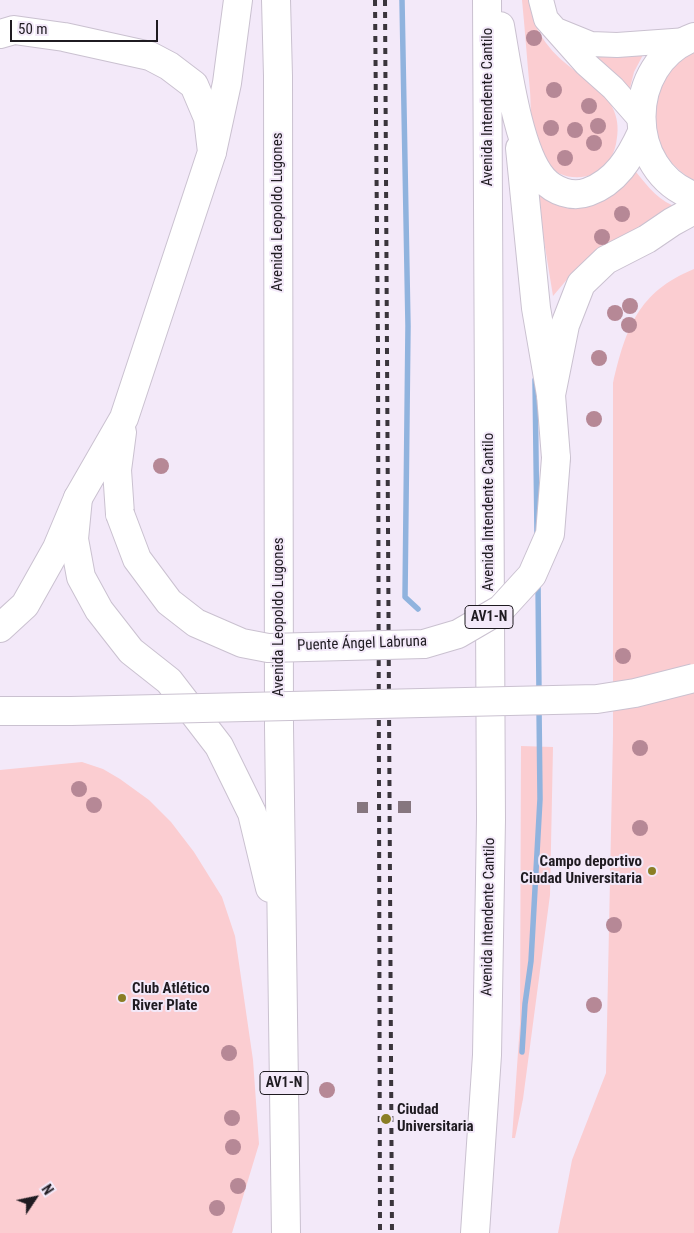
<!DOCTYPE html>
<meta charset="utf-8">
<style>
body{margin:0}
#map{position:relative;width:694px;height:1233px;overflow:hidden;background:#f3e9f9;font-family:"Roboto Condensed",sans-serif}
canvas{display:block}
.north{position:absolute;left:10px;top:1173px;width:50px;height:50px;-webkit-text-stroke:4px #f3e9f9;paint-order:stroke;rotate:56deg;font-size:14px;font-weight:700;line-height:20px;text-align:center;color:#1f1b21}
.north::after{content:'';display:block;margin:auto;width:18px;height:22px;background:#1f1b21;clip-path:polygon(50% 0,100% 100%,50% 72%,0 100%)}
.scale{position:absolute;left:10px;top:20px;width:148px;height:22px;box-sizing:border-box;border:2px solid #1f1b21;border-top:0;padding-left:6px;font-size:15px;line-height:18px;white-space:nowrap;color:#1f1b21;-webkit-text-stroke:4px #f3e9f9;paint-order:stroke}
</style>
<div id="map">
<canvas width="694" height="1233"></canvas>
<div class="north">N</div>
<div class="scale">50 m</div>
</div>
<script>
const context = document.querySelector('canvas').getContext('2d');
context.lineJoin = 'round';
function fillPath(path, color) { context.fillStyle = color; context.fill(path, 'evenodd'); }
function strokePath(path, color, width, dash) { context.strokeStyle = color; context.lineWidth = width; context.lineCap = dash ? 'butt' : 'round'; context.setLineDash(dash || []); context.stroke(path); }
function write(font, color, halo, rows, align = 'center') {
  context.font = font + ' "Roboto Condensed",sans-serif'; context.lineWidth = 4; context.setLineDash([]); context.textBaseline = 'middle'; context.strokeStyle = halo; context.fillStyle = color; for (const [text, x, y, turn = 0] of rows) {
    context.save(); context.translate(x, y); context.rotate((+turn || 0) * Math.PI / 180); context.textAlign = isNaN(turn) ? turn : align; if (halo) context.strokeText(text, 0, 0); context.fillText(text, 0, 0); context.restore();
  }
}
fillPath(new Path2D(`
 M522,0h7c3,20 8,32 21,48 26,32 78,44 66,96 -3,13 -9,22 -21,29 -15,8 -38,5 -48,-10 -5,-8 -11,-25 -14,-35 -3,-11 -2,-26 -3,-37 -3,-31 -5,-61 -8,-91z
 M694,48v132c-6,-2 -11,-7 -16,-11 -29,-24 -34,-73 -9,-102 6,-7 17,-13 25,-19z
 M644,53l-10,19 -5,20 -35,-38z
 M636,172c12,15 24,30 43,36l-81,43 -23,19 -22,26 -17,-104 17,10 67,-13z
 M694,269v964h-136l14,-73 34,-87 7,-338v-352c13,-55 25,-91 81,-114z
 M521,746l32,1 -3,148 -27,204 -8,39h-3l8,-114z
 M82,762l21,7 17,10 29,21 22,22 23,30 28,45 13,39 18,124 6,84 -27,89h-232v-463z`), '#fbcdd1');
strokePath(new Path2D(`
 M402,0l6,326 -3,271 13,12
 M535,380l2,153
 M538,582l1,111
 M522,1052l3,-48 6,-43 9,-162 -1,-92`), '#90b3de', 5.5);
fillPath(new Path2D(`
 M398,801h13v12h-13z
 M357,802h11v11h-11z`), '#86767f');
const minor = new Path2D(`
 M541,0l5,19 40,45 27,24 28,32
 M559,31l32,13 26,1 70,-5`);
const major = new Path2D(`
 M0,34l14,-4 50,7 86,19 19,10 25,19 14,33 4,34 -88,266 -46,80 -21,50 -32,57 -25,23
 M694,37c-70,26 -70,134 0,159
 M556,458l-5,-63 14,-70 16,-41 25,-24 41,-21 25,-17 22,-12
 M120,514l-3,-44 5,-38
 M0,711h71`);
const highway = new Path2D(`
 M276,0l2,76 1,651 7,506
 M500,26c7,39 18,125 43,153 11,12 29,19 45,13 28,-10 42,-34 54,-60
 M520,148l16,160 15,87
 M212,152l15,-69 11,-83
 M78,498l-4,41 7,38 18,33 32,41 38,30 50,65 33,67 18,75
 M475,1233l12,-178 4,-236 -4,-819`);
strokePath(minor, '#cac1d0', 26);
strokePath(major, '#cac1d0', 30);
strokePath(highway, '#cac1d0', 30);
strokePath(minor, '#fff', 24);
strokePath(major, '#fff', 28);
strokePath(highway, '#fff', 28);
strokePath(new Path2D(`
 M375,0l3,345 2,888
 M385,0l7,1233`), '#3a353c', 4, [6, 6]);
const majorBridge = new Path2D(`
 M120,514l17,45 32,43 27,21 46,20 26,5 156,-4 34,-10 43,-25 31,-34 18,-41 6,-76
 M71,711l526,-12 38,-6 59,-15`);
strokePath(majorBridge, '#cac1d0', 30, []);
strokePath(majorBridge, '#fff', 28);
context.fillStyle = '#b68896';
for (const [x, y] of [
 [534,38],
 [554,90],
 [589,106],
 [598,126],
 [551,128],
 [575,130],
 [594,143],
 [565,158],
 [622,214],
 [602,237],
 [630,306],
 [615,313],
 [629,325],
 [599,358],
 [594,419],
 [161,466],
 [623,656],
 [640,748],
 [79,789],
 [94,805],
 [640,828],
 [614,925],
 [594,1005],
 [229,1053],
 [327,1090],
 [232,1118],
 [233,1147],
 [238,1186],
 [217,1208]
]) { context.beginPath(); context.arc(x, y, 8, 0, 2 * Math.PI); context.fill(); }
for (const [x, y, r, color] of [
 [652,871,5,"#8a7e25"],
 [122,998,5,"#8a7e25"],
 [386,1119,6,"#8a7e25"]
]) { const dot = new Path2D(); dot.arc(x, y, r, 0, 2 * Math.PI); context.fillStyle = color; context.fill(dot); strokePath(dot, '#f3e9f9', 2); }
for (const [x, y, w] of [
 [489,617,48],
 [284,1083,48]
]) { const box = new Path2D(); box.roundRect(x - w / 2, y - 11.5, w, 23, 4); context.fillStyle = '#f3e9f9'; context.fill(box); strokePath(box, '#1f1b21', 1); }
write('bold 14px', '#1f1b21', null, [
 ["AV1-N",489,617],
 ["AV1-N",284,1083]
]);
write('15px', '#1f1b21', '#f3e9f9', [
 ["Avenida Intendente Cantilo",488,107,-90],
 ["Avenida Leopoldo Lugones",278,212,-90],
 ["Avenida Intendente Cantilo",489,512,-90],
 ["Avenida Leopoldo Lugones",279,617,-90],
 ["Puente Ángel Labruna",362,644,-2],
 ["Avenida Intendente Cantilo",489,917,-89]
]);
write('bold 15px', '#1f1b21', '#f3e9f9', [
 ["Campo deportivo",642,862,"right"],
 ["Ciudad Universitaria",642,879,"right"],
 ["Club Atlético",132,989],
 ["River Plate",132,1006],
 ["Ciudad",397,1110],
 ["Universitaria",397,1127]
], 'left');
</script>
